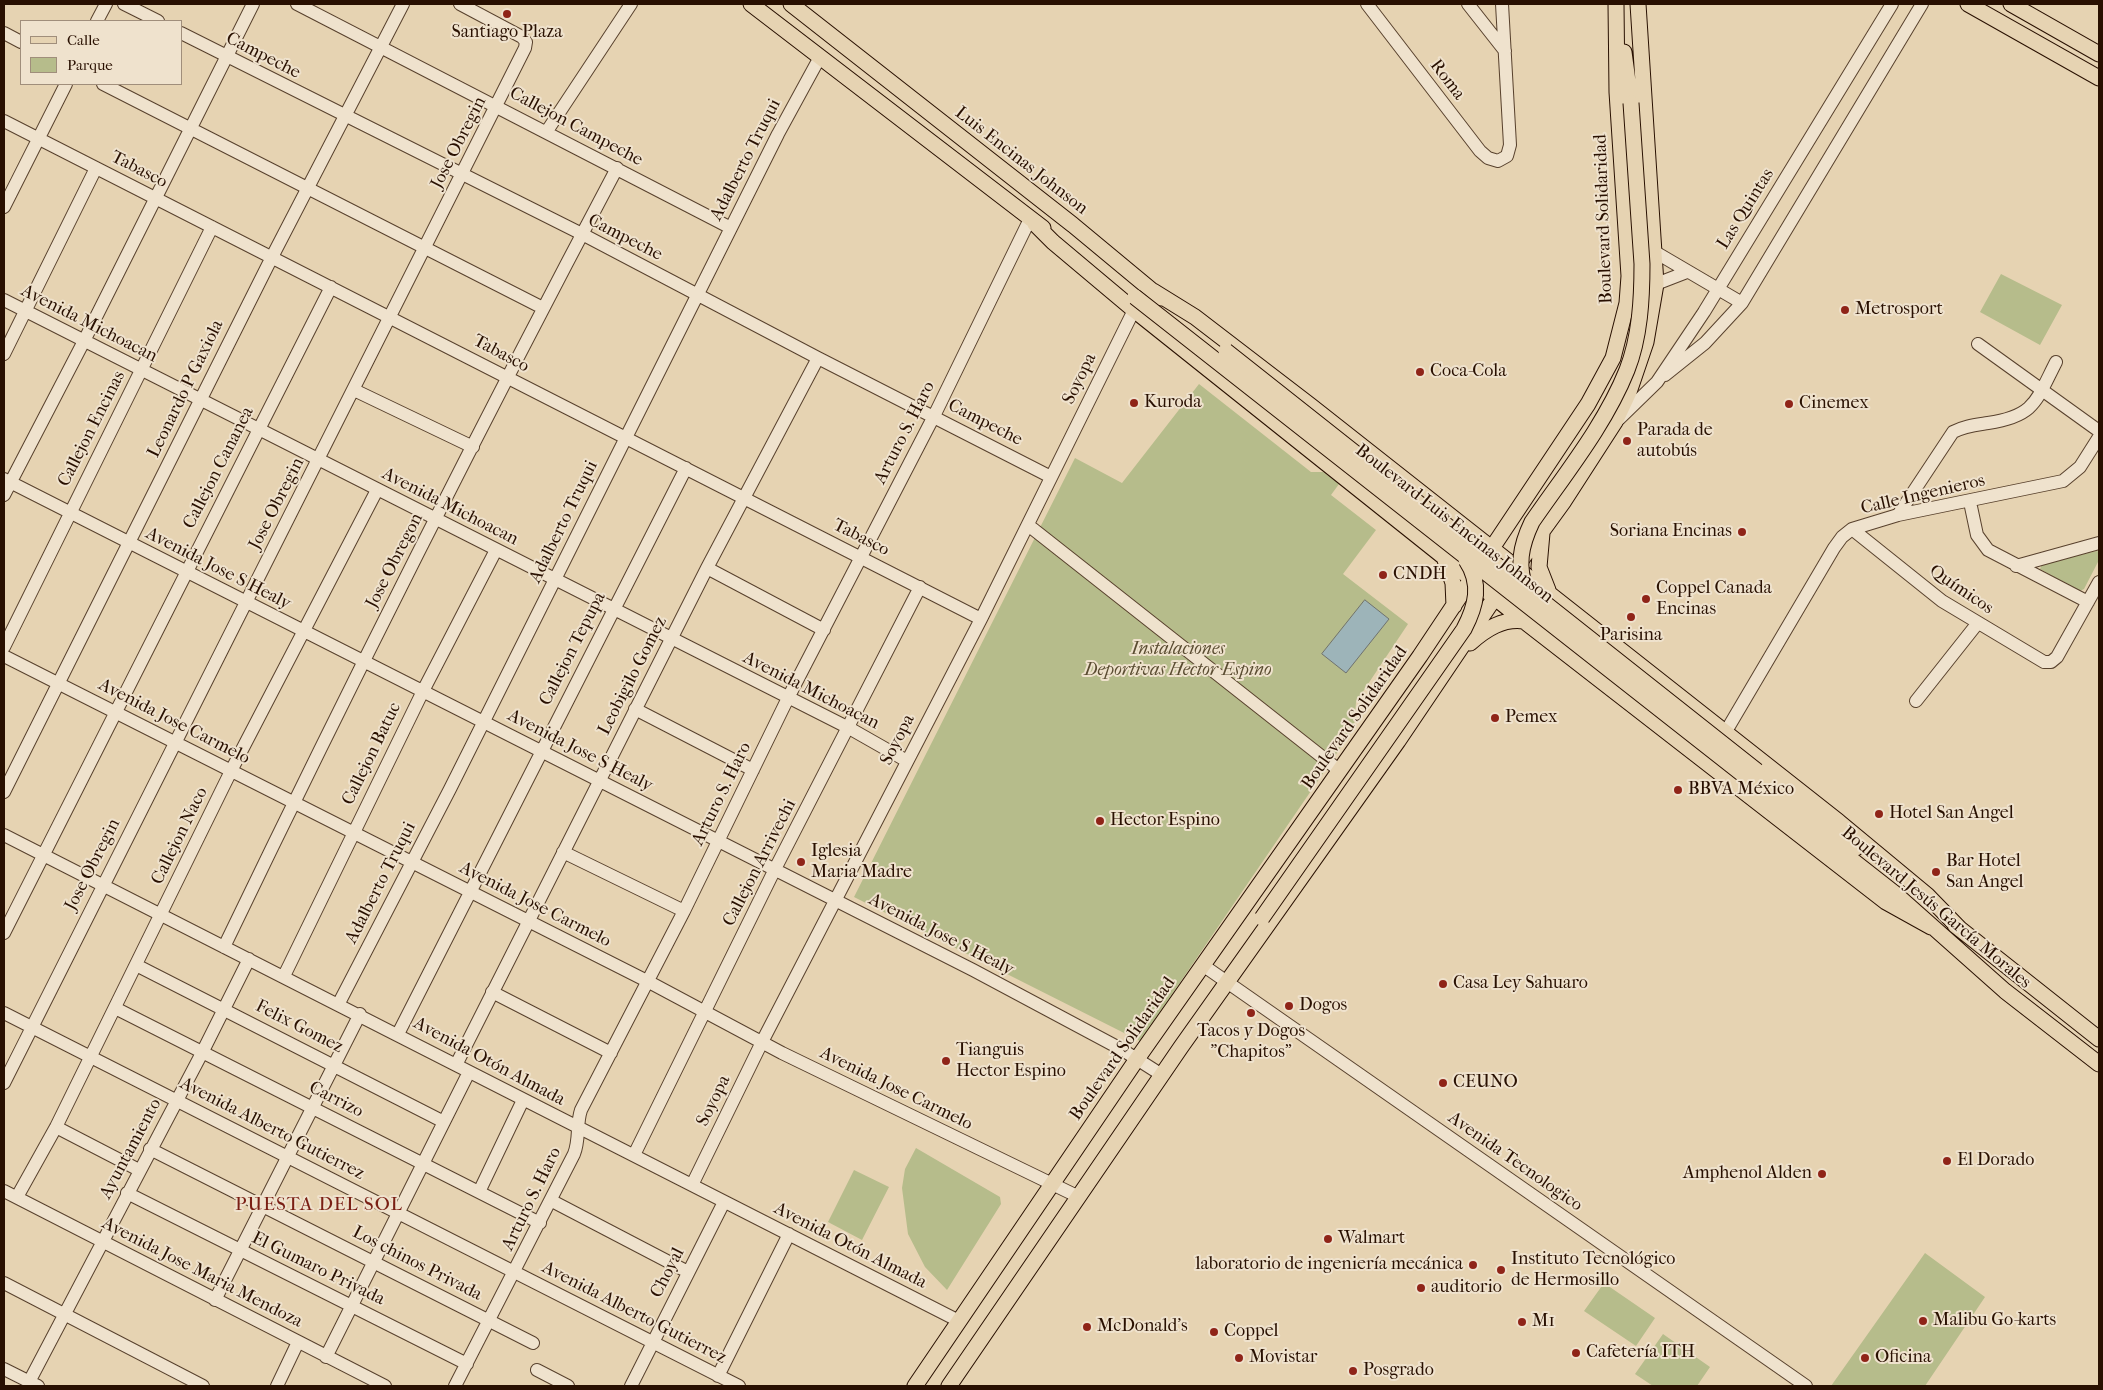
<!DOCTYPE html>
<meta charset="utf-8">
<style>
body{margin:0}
#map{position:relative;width:2103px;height:1390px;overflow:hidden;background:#e6d3b2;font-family:"IM FELL French Canon",serif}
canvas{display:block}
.frame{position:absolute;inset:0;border:5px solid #291001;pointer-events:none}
.legend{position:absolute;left:20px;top:20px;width:162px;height:65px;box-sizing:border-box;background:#efe2cd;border:1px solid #a08e7b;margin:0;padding:6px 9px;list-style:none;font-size:15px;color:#291001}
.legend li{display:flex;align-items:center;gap:10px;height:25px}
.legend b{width:25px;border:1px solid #a08e7b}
</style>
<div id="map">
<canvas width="2103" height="1390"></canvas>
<div class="frame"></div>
<ul class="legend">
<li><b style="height:6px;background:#e6d3b2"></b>Calle</li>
<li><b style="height:14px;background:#b6bc8b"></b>Parque</li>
</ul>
</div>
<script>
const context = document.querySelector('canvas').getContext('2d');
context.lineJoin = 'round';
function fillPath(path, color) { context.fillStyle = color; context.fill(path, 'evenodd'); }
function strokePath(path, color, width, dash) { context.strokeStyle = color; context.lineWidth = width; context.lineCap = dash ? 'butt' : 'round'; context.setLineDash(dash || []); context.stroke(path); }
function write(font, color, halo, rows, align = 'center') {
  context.font = font + ' "IM FELL French Canon",serif'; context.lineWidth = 4; context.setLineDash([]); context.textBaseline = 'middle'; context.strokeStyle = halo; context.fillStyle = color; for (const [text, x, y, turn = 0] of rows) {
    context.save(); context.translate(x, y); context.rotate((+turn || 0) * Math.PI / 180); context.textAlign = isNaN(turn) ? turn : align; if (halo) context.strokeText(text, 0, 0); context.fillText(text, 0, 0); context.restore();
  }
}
fillPath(new Path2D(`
 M2001,274l61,31 -22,40 -60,-33z
 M1199,384l112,88h12l16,12 -8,11 45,35 -33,44 65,50 -52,78 -2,26 -214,313 -286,-144 221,-439 47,25z
 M2097,551l2,1v8l-15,29 -4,2 -40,-22 2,-5z
 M916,1148l84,49 1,7 -54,86 -22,-23 -17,-33 -6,-46 3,-19z
 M854,1170l35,17 -27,53 -34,-18z
 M1925,1253l60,44 -60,89h-94z
 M1604,1283l51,35 -19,28 -52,-35z
 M1663,1334l47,33 -13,19h-44l-18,-12z`), '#b6bc8b');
const water = new Path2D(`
 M1365,600l24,19 -43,54 -24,-19z`);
fillPath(water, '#9db4b9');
strokePath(water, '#6f726f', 1);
const minor = new Path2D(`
 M124,4l34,17
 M297,4l434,224
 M1367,4l113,147 8,7 10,3 9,-5 3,-11 -8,-141
 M1468,4l37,47
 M97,21l9,-17
 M4,33l17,9
 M181,33l401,201 236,124 233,119
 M103,84l440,224
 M4,121l977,498
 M547,131l84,-127
 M4,207l62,-123
 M1655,252l87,51
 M1656,284l31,-12
 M4,300l845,428 58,33
 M1978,344l121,87
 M4,354l92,-186
 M1665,375l40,-32 37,-40 180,-299
 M354,390l119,57
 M1619,419l38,-37 47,-70 188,-308
 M4,479l969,491 148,79 41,26
 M4,495l80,-154 169,-337
 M1970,502l7,33 11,15 100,52
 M1898,515l55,-83c11,-6 22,-7 35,-9 47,-7 48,-22 68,-61
 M1028,525l312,246
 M1852,529l90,72 102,61h7l6,-5 42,-75
 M2016,566l83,-23
 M707,568l117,62
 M4,647l208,-420
 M4,656l645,326 133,71 297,144
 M1916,701l61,-77
 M635,709l118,61
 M1725,733l109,-185 8,-11 10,-8 46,-14 165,-34 17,-14 19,-30
 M4,792l268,-535 131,-253
 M4,835l955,486
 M563,852l121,59
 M4,933l327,-646
 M224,947c126,-262 257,-522 393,-779
 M136,965l308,157
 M1204,966l602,420
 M284,976l139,-285 73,-141
 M492,992l119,61
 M339,1003l111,-214 328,-655 42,-77
 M115,1008l425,215
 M4,1013l735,373
 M398,1034l288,-566
 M456,1065l251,-497 111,-210
 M4,1083l521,-1035 1,-6 -4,-5 -62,-33
 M56,1127l83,43
 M150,1149l383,194
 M634,1155l140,-284 146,-284
 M692,1185l70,-143 219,-423 153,-309
 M4,1191l381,195
 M479,1192l44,-92
 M127,1193l340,171
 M17,1197l39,-70 176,-358 145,-279
 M552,1201l136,71
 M4,1283l199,103
 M215,1300l145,-286
 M326,1357l143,-285
 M4,1369l34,17
 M537,1370l31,16
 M718,1376l71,-142
 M29,1382l174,-331 46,-92
 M277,1386l21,-44
 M455,1386l119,-232c6,-15 2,-29 7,-44l103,-199 104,-213 146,-282 96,-197
 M631,1386l93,-184`);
const major = new Path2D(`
 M751,4l292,224
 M791,4l282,221 88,73
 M1968,4l131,74
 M2011,4l88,50
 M1624,52l7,51
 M1035,224l18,18 81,68 390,311
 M1153,291l42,26 116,89 528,416 88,73 34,35
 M1542,533l-3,34 9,23
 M1445,560l8,23 1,23
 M1470,643c16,-14 33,-25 54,-22l362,281 45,25
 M1757,771l99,77
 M1750,780l148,116 107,95 94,73
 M1955,925l144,114
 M915,1386l222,-327 283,-403 168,-252 25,-46 14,-55 2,-27 -12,-184 -1,-88
 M949,1386l232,-339 217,-306 108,-160 58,-80 51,-79 14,-30 17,-50 10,-58 -18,-280`);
strokePath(minor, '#58412d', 14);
strokePath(major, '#291001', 17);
strokePath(minor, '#efe2cd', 12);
strokePath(major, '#e6d3b2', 15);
const majorBridge = new Path2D(`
 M1135,297l615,483
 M1226,351l531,420
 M1527,591c-11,-24 -6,-46 5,-69 33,-48 73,-97 95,-152 13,-33 15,-71 15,-106l-11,-161
 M1262,918l202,-289c12,-23 18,-45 2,-69`);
strokePath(majorBridge, '#291001', 17, []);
strokePath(majorBridge, '#e6d3b2', 15);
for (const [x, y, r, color] of [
 [507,14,5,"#8f2418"],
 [1845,310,5,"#8f2418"],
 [1420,372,5,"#8f2418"],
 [1134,403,5,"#8f2418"],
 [1789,404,5,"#8f2418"],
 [1627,441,5,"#8f2418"],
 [1742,532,5,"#8f2418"],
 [1383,575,5,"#8f2418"],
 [1646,599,5,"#8f2418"],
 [1631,617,5,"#8f2418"],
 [1495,718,5,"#8f2418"],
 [1678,790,5,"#8f2418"],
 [1879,814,5,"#8f2418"],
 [1100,821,5,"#8f2418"],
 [801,862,5,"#8f2418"],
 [1936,872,5,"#8f2418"],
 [1443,984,5,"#8f2418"],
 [1289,1006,5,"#8f2418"],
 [1251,1013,5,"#8f2418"],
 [946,1061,5,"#8f2418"],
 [1443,1083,5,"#8f2418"],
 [1947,1161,5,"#8f2418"],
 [1822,1174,5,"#8f2418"],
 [1328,1239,5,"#8f2418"],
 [1473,1265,5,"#8f2418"],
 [1501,1270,5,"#8f2418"],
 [1421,1288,5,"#8f2418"],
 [1923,1321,5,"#8f2418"],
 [1522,1322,5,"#8f2418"],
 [1087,1327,5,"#8f2418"],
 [1214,1332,5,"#8f2418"],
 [1576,1353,5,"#8f2418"],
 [1239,1358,5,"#8f2418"],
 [1865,1358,5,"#8f2418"],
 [1353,1371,5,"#8f2418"]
]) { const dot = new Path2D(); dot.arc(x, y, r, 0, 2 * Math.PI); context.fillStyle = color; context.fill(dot); strokePath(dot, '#efe2cd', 2); }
write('18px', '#291001', '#efe2cd', [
 ["Santiago Plaza",507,33,"center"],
 ["Metrosport",1855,310],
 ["Coca-Cola",1430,372],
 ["Kuroda",1144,403],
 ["Cinemex",1799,404],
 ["Parada de",1637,431],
 ["autobús",1637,452],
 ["Soriana Encinas",1732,532,"right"],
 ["CNDH",1393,575],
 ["Coppel Canada",1656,589],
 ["Encinas",1656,610],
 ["Parisina",1631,636,"center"],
 ["Pemex",1505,718],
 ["BBVA México",1688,790],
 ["Hotel San Angel",1889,814],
 ["Hector Espino",1110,821],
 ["Iglesia",811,852],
 ["Maria Madre",811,873],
 ["Bar Hotel",1946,862],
 ["San Angel",1946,883],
 ["Casa Ley Sahuaro",1453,984],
 ["Dogos",1299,1006],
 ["Tacos y Dogos",1251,1032,"center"],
 ["\"Chapitos\"",1251,1053,"center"],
 ["Tianguis",956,1051],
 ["Hector Espino",956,1072],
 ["CEUNO",1453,1083],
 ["El Dorado",1957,1161],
 ["Amphenol Alden",1812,1174,"right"],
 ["Walmart",1338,1239],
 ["Instituto Tecnológico",1511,1260],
 ["de Hermosillo",1511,1281],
 ["laboratorio de ingeniería mecánica",1463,1265,"right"],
 ["auditorio",1431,1288],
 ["Malibu Go-karts",1933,1321],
 ["M1",1532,1322],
 ["McDonald's",1097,1327],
 ["Coppel",1224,1332],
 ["Cafetería ITH",1586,1353],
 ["Movistar",1249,1358],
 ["Oficina",1875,1358],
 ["Posgrado",1363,1371]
], 'left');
write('18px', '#291001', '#efe2cd', [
 ["Campeche",263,56,27],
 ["Roma",1447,80,53],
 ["Callejon Campeche",576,127,28],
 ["Jose Obregin",459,143,-63],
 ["Adalberto Truqui",746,160,-63],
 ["Luis Encinas Johnson",1021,161,38],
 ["Tabasco",139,170,27],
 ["Las Quintas",1746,209,-58],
 ["Boulevard Solidaridad",1604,219,-92],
 ["Campeche",625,238,27],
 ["Avenida Michoacan",89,324,27],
 ["Tabasco",501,354,28],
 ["Soyopa",1080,379,-64],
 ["Leonardo P Gaxiola",186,389,-64],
 ["Campeche",985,423,27],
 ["Callejon Encinas",92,429,-63],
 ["Arturo S. Haro",905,433,-63],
 ["Callejon Cananea",219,468,-63],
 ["Calle Ingenieros",1923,495,-13],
 ["Jose Obregin",277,504,-63],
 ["Avenida Michoacan",450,507,27],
 ["Adalberto Truqui",564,522,-64],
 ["Boulevard Luis Encinas Johnson",1454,524,38],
 ["Tabasco",861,538,27],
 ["Jose Obregon",395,561,-63],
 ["Avenida Jose S Healy",218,569,27],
 ["Químicos",1961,590,34],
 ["Callejon Tepupa",573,649,-63],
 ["Leobigilo Gomez",633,676,-63],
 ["Avenida Michoacan",811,691,27],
 ["Boulevard Solidaridad",1355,718,-55],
 ["Avenida Jose Carmelo",174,722,27],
 ["Soyopa",898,740,-63],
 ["Avenida Jose S Healy",580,751,27],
 ["Callejon Batuc",372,754,-64],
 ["Arturo S. Haro",722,794,-64],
 ["Callejon Naco",180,836,-64],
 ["Callejon Arrivechi",760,863,-63],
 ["Jose Obregin",93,865,-63],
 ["Adalberto Truqui",381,883,-63],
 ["Avenida Jose Carmelo",535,905,27],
 ["Boulevard Jesús García Morales",1936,908,40],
 ["Avenida Jose S Healy",941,935,27],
 ["Felix Gomez",299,1027,27],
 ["Boulevard Solidaridad",1123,1049,-55],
 ["Avenida Otón Almada",489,1062,28],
 ["Avenida Jose Carmelo",896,1089,26],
 ["Carrizo",336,1100,27],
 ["Soyopa",714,1101,-64],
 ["Avenida Alberto Gutierrez",272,1129,27],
 ["Ayuntamiento",131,1149,-62],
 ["Avenida Tecnologico",1515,1162,35],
 ["Arturo S. Haro",532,1199,-64],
 ["Avenida Otón Almada",850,1246,27],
 ["Los chinos Privada",417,1264,27],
 ["El Gumaro Privada",318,1269,26],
 ["Avenida Jose Maria Mendoza",202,1273,27],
 ["Choyal",668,1273,-63],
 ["Avenida Alberto Gutierrez",634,1313,27]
]);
write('italic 18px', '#5a4c31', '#efe2cd', [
 ["Instalaciones",1178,650],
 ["Deportivas Hector Espino",1178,671]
]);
context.letterSpacing = '1px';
write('19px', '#7a1f14', '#efe2cd', [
 ["PUESTA DEL SOL",319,1205]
]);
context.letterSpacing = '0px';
</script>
